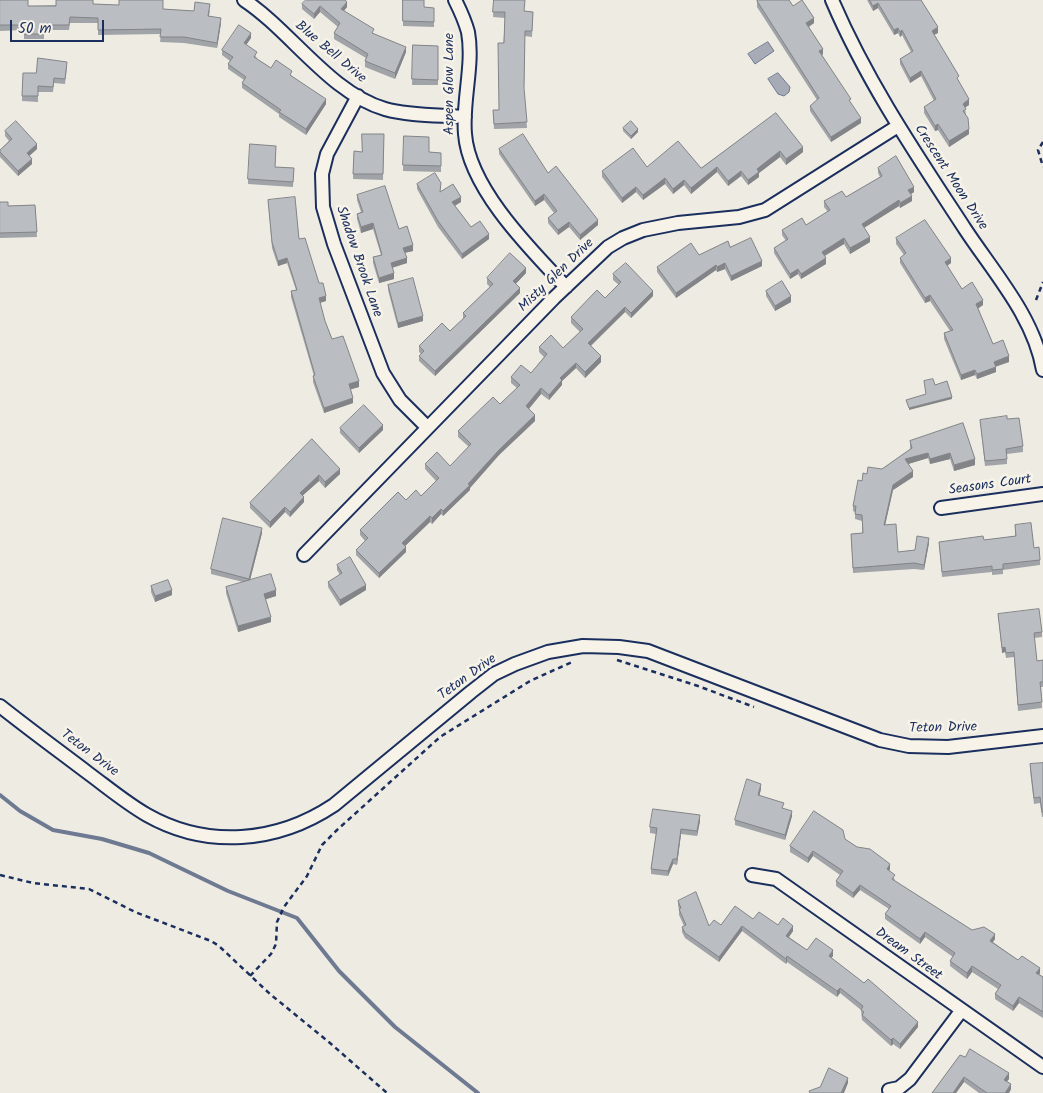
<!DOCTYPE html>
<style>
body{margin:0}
#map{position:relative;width:1043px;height:1093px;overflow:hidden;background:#eeebe2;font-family:Kalam,sans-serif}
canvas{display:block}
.scale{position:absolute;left:10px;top:20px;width:94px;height:22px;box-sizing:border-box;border:2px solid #1b2f5e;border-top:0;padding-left:6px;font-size:15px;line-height:18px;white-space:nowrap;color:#1b2f5e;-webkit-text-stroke:4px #f7f3e8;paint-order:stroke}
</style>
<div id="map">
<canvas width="1043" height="1093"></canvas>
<div class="scale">50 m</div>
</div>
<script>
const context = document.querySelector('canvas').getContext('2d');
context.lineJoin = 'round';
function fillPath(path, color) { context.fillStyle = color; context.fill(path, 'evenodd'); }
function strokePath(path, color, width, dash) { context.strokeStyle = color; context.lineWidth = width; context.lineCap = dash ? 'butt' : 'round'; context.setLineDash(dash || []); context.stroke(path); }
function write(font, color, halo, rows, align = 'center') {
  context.font = font + ' Kalam,sans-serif'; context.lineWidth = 5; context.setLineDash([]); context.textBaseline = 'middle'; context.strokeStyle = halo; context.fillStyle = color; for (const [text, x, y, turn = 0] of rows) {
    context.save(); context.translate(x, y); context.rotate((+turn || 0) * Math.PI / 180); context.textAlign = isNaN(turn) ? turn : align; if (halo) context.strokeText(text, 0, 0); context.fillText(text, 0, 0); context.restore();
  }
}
const water = new Path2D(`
 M768,42l6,9 -19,13 -7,-10z
 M778,73l12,14 -1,5 -5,4 -6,-2 -10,-15z`);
fillPath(water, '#a6abb5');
strokePath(water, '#6e7992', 1);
strokePath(new Path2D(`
 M0,795l20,16 33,19 49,9 47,14 79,38 69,27 42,53 56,56 83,66`), '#6e7992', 4);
const minor = new Path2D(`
 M244,0c47,31 86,93 141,109 25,7 54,6 80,8
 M455,0c5,10 10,21 13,32 6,33 -6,69 -3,102 4,54 65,115 101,153
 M832,0c35,82 84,154 133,229 29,44 69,88 78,141
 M358,96l-31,58 -5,20 1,33 11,37 49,129 17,27 27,27
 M941,508l102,-14
 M304,555l250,-257 54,-51 15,-9 20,-8 35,-7 61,-6 26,-7 133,-84
 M0,706c29,23 59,45 88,67 19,14 38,30 59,42 60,34 130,28 187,-10l137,-113 23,-18 21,-10 33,-12 35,-6 36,1 29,4 232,89 29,6 39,1 95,-11
 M752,875l24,4 267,188
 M889,1090l10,-2 11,-9 51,-68`);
strokePath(minor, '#1b2f5e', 16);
strokePath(new Path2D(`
 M1043,142l-5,8 5,17
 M1036,300l7,-18
 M617,660l81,26 56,21
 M0,875l33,8 56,6 46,23 76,29 8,5 51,48 60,49 57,50
 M250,976l21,-22 5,-10 1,-22 7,-15 23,-31 15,-31 15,-15 103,-93 90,-56 42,-19`), '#1b2f5e', 2.5, [5, 4]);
strokePath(minor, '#f7f3e8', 12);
fillPath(new Path2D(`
 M0,0l28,6 66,-2 69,5 31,2 16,-1 -1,6 12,7 -4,25 -33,-5 -24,-1 1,-8 -63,1v-12h-28l-1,7h-25v9h-20v-9l-24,1z
 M403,0l21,7 10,1v19l-31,-1z
 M494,0l30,11 9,1 -1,25 -7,-1 -1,54 3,38 -33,1 -1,-19h6l6,-92 -12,-1z
 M867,0h54l17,33 -4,1 25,48 10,23 -4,2 1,8 3,19 -20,13 -11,-17 -3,1 -11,-18v-6l10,-6 -13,-25 -11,7 -10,-19v-5l11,-7 -9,-17 -2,2 -2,-4 -4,2 -16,-27 -5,3z
 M757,1l36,5 21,17 -5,4 14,27 -1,1 29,49 10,19 -30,19 -21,-31v-5l7,-6 -60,-93z
 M302,4l45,3 -3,4 30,23 32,18 -11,27 -30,-12v-6l1,-3 -32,-19v-6l4,-6 -18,-15 -6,7 -12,-10z
 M251,38l-5,7 11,13v1l14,9 21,8 34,28 -20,31 -27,-18v-3l-37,-26v-5l2,-3 -16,-11v-5l2,-3 -8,-6v-5z
 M413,45l25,1v39h-26z
 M67,67l-2,17 -11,-1 -1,9h-15v10l-16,-1 1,-28h13z
 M776,113l27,39 -17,13 -6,-8 -21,16v4l-11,8 -7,-9 -13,10 -11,-14 -26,22 -7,-9 -11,9 -8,-10 -22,16 -7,-8 -14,11 -20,-26v-6l45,-4 54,1z
 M623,128l15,4 -7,7 -8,-8z
 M5,131l32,18 -8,7 3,8 -14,12 -18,-19v-7l9,-9 -4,-5z
 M384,134l-1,46 -30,-1 1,-28 8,1z
 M404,136l25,16 12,1v19l-38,-1z
 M499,149l49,24 50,52 -18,15 -11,-13 -11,8 -10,-12v-5l6,-5 -10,-13 -9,6 -36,-52z
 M276,151l-1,16 19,1 -1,19 -45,-3v-5z
 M878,168l36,24 -3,2 1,7 -12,7 -1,-2 -35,22 6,14 -20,12 -6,-10 -19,12 1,8 -25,15 -3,-5 -8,5 -16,-26v-5l12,-7 -4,-6v-5l24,-5 22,-13 -4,-5v-6l22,-4 34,-20 -2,-4z
 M417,184l23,8 21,10 -6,4 16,21 18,12 -27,20 -24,-32 -21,-38z
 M357,195l42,34 14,22 -8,2 2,10 -15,5 2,11 -15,4 -6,-20v-6l8,-2 -8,-26 -12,4 -4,-14v-5l4,-2 -4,-12z
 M268,200l31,39 20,44 7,18 -6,2 5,18 7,18 27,48 -9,2 3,14 -29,10 -11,-31v-6h1l-23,-79v-6l5,-1 -9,-27 -9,3 -6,-18z
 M0,202l8,4 27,-1 2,32 -37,1z
 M896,238l55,25 -4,3 15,23 21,16 -5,3 15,36 16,18 -14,5 1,5 -19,7 -2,-4 -14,5 -17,-41v-6l6,-2 -20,-30 -5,2 -25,-40v-5l4,-3 -8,-11z
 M730,247l32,19 -31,15 -6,-12 -8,3 -1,-2 -40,28 -19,-26v-5l42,-12z
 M526,273l-11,11 5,9 -85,83 -16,-15v-5l2,-2 -2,-2v-6l31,-15 13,-12v-6l27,-26 -3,-3v-6z
 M613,274l40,22 -22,22 -6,-6 -34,34 10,16 -16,16 -9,-10 -14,13v4l-13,15 -8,-6 -12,15 6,12 -36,34 -29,33v2l-27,26 -2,-2 -9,10 -2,-2 -25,24 1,6 -27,26 -23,-23v-5l9,-9 -5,-6v-5l46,-30 15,-4 15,-15 -11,-12v-5l25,2 19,-19 -11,-10v-6l42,-27 17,-16 -6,-5v-6l20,-4 13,-16 -5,-5v-5l24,1 17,-16 -9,-9v-6l34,-19 14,-13 -6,-5z
 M388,285l35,36 -25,7 -10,-38z
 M766,291l25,11 -16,9 -9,-15z
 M1007,419l16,27v6l-16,2v10l-22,2 -5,-46z
 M963,423l12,42 -21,6 -4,-12 -20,5 -2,-6 -20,6 5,13 -20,13 -8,35 13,27 17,-2 14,-7 -5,27 -10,-1 -61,4 -2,-39 11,-1v-12l-7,-2v-7l-2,-1v-5l9,-25 5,-7 15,-5 28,-20v-8z
 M340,428l43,2 -24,23 -19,-20z
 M312,439l28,35 -15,14 -6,-7 -16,14 1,7 -14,15 -5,-5 -15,16 -20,-20v-5z
 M1015,525l19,23 6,12v5l-37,5v4l-11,1v-3l-50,5 -3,-35 45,-2 31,-4z
 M262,533l-12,47 26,16 -11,3 6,23 -33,10 -12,-39v-6l17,-5 -32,-8v-5z
 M337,565l29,25 -26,16 -12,-19v-5l12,-7 -3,-5z
 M151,586l21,9 -17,7 -4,-10z
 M998,614l44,18v5l-8,1 3,23 6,-1v27h-2l1,21 -24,3 -4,-54 -8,1 -1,-6 -3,1z
 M1043,763v54h-1l-2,-14 -6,1 -4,-34v-6z
 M761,789l-2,7 24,13 9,7 -7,24 -50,-15v-5z
 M700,821l-3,15 -16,-2 -4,31 -4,-1 -5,12 -17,-2v-5l5,-35 -6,-1v-6z
 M845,839l45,30 -1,1 6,10v1l77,49 23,9 -2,3 25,18 22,13 -1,1 4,3v41l-24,-15 -6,8 -18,-12v-5l3,-5 -26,-17 -5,7 -17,-13v-5l3,-4 -28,-20 -5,7 -35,-25v-5l4,-5 -29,-19 -7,8 -17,-12v-5l4,-6 -27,-19 -5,7 -18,-11v-6z
 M678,901l31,25 12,-1 32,-6 25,6 15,6 -4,6 18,13 26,6 -2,2 87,69 -18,22 -7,-5 -2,2 -29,-26 -1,-10 -21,-17 -3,4 -50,-35 -1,2 -44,-33 -23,31 -34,-24 -3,-6v-5l2,-1 -5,-11v-6l-1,-3z
 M960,1055l49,24 -2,2 4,8 -2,4h-30l-15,-11 -8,11h-24z`), '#a0a3a7');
fillPath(new Path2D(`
 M347,2v5l-6,7v-5z
 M878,3v5l-5,3v-5z
 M320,6v6l-6,7v-5z
 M221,18v5l-4,25v-5z
 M814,18v5l-8,5v-5z
 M938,27v6l-6,3v-5z
 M898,28v5l-4,2v-5z
 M902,30v5l-2,2v-5z
 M251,33v5l-7,10v-5z
 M406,47v5l-11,27v-6z
 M823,49v5l-4,3v-6z
 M921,71v5l-11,7v-5z
 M326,99v5l-20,31v-6z
 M969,99v6l-6,4v-5z
 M861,118v5l-30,19v-5z
 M938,124v6l-3,1v-5z
 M638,129v3l-7,7v-3z
 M969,129v5l-20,13v-6z
 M37,144v5l-10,9v-5z
 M803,147v5l-17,13v-6z
 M780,151v6l-21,16v4l-11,8v-5l9,-11z
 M32,159v5l-14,12v-5z
 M717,167v5l-26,22v-6z
 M741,171v5l-13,10v-5z
 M665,178v6l-22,16v-5z
 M684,180v5l-11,9v-5z
 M636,187v5l-14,11v-5z
 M914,187v5l-6,4v-6z
 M544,194v6l-9,6v-5z
 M912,196v5l-12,7v-5z
 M461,197v5l-9,5v-5z
 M899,200v6l-37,23v-5z
 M598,220v5l-18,15v-5z
 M569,222v5l-11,8v-5z
 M373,223v6l-12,4v-6z
 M489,234v5l-27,20v-5z
 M870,237v5l-20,12v-6z
 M844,238v6l-22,13v-5z
 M413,245v6l-10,2v-5z
 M287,258v5l-9,3v-5z
 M407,258v5l-16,5v-5z
 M826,258v6l-25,15v-5z
 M951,258v5l-6,4v-5z
 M762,261v5l-31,15v-5z
 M725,263v6l-8,3v-5z
 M716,265v5l-40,28v-5z
 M526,268v5l-13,14v-6z
 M798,269v5l-8,5v-5z
 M394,273v6l-15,4v-5z
 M520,288v5l-85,83v-5z
 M653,291v5l-22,22v-5z
 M930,295v6l-5,2v-5z
 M326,296v5l-7,2v-5z
 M791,296v6l-16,9v-5z
 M983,300v5l-7,5v-6z
 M625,307v5l-37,36v-5z
 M423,316v5l-25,7v-5z
 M601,356v6l-16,16v-6z
 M1009,356v6l-15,5v-5z
 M576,363v5l-14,13v4l-13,15v-5l11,-17z
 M996,367v5l-19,7v-5z
 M975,370v5l-14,5v-5z
 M359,381v6l-10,3v-6z
 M541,388v6l-15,18v-6z
 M952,397v2l-43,11v-2z
 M353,398v5l-29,10v-5z
 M535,415v6l-36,34 -29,33v2l-27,26v-5l56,-61z
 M383,425v5l-24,23v-5z
 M928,453v5l-23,7v-6z
 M950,453v6l-20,5v-5z
 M975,459v6l-21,6v-6z
 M340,469v5l-15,14v-6z
 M913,471v6l-20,13 -9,40v-5l9,-40z
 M319,475v6l-19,17v-5z
 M304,497v5l-14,15v-5z
 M285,507v5l-15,16v-6z
 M441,509v5l-9,10v-6z
 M430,516v6l-28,27v-6z
 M262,528v5l-13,51v-5z
 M929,538v5l-5,27v-5z
 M406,547v5l-27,26v-5z
 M366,585v5l-26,16v-6z
 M172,590v5l-17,7v-6z
 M276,590v6l-12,4v-6z
 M271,617v5l-33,10v-6z
 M1005,647v5l-3,1v-5z
 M761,784v5l-3,12v-6z
 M792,811v5l-7,24v-5z
 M700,815v6l-3,15v-5z
 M681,829v5l-4,31v-6z
 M813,851v5l-5,7v-5z
 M673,859v5l-5,12v-5z
 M890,864v5l-3,5v-5z
 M860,885v5l-7,8v-5z
 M742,926v5l-23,31v-5z
 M793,926v5l-7,10v-5z
 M925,932v5l-5,7v-5z
 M995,934v5l-5,7v-5z
 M833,950v6l-4,5v-5z
 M787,956v6l-1,2v-5z
 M972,966v6l-5,7v-6z
 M1040,968v5l-4,5v-5z
 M840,988v5l-3,4v-6z
 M1019,997v6l-6,8v-5z
 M918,1022v5l-18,22v-5z
 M893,1038v6l-2,2v-6z
 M1009,1073v6l-5,6v-5z
 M964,1077v5l-8,11h-3z
 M848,1078v5l-4,10h-3z
 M1011,1084v5l-2,4h-4z`), '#828488');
const building = new Path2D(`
 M0,0h28v6h28v-6h37v4l26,1v-5h44v9l31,2 1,-9 15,2 -2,12 13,2 -4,25 -33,-6h-24l1,-8 -63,1v-12l-28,-1 -1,8h-25v9h-20v-9h-24z
 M306,0h39l2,2 -6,7 33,20 -2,4 34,14 -11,26 -30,-12 3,-7 -34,-21 6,-10 -20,-17 -6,8 -12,-10z
 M403,0h21v7l10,1v14l-31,-1z
 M494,0h31l-1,11 9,1 -1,19h-7l-1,57 3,34 -33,2 -1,-14h6l-1,-67h6l1,-31h-12z
 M759,0h30l4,6 9,-6 12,18 -8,5 17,26 -4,2 32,48 -2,1 12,18 -30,19 -21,-31 9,-8 -62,-97z
 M870,0h51l17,27 -6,4 27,45 -2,2 12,21 -6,5 3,5 -3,2 5,7 1,11 -20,12 -11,-17 -3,2 -11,-19 12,-8 -15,-28 -11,7 -10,-19 13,-8 -11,-21 -2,2 -2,-4 -4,2 -16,-27 -5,3z
 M239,25l12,8 -7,10 13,9 -3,5 17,11 5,-8 16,11 -2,4 36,24 -20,30 -27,-17 2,-2 -39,-27 4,-6 -18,-13 5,-7 -11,-7z
 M413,45l25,1v34l-26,-1z
 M38,58l29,4 -2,17 -11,-1 -1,9 -15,-1v10h-16l1,-23h13z
 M776,113l27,34 -17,12 -6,-8 -23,18 2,3 -11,8 -7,-9 -13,10 -11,-14 -26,21 -7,-8 -11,9 -8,-11 -22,17 -7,-8 -14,11 -20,-27 31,-23 14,19 31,-26 23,27z
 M16,121l21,23 -10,9 5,6 -14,12 -18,-19v-2l12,-11 -7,-8z
 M631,121l7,8 -7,7 -8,-8z
 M362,134h22l-1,40h-30l1,-23 8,1z
 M523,134l25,39 8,-7 42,54 -18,15 -11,-13 -11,8 -10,-12 9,-7 -13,-17 -9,7 -36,-52z
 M404,136l25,1v15l12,1v13l-38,-1z
 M250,144l26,2 -1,21 19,1 -1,14 -45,-3z
 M896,156l18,31 -6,3 4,6 -12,7 -1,-3 -37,24 8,13 -20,11 -6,-10 -22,14 4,6 -25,16 -3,-5 -8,5 -16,-26 14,-9 -6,-9 20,-12 4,7 24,-15 -6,-9 18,-10 4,6 36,-21 -4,-8z
 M435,173l6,10 -1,9 13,-8 8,13 -9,5 19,25 9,-6 9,13 -27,20 -24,-33 -21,-37z
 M385,186l14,43 8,-3 6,19 -10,3 4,10 -16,5 3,10 -15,5 -6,-21 9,-2 -9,-32 -12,4 -4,-13 6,-2 -6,-17z
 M295,197l4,42 6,-1 14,45h4l3,13 -7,2 6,23 7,18 11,-3 16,45 -10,3 4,14 -29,10 -11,-32 2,-1 -24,-84 6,-1 -10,-32 -9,3 -6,-19 -4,-42z
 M0,202h8v4l27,-1 2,27 -37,1z
 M925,220l26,38 -6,4 17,27 10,-7 11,18 -7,4 17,40 10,-4 6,16 -15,6 2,5 -19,7 -2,-4 -14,5 -17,-42 9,-3 -23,-35 -5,3 -25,-40 6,-5 -10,-15z
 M751,238l11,23 -31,15 -6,-13 -8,4 -1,-2 -40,28 -19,-26 34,-24 8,12 29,-14 2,6z
 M510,253l16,15 -13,13 7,7 -85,83 -16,-15 5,-5 -5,-5 23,-23 8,8 16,-15 -3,-3 30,-29 -6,-6z
 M626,263l27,28 -22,22 -6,-6 -37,36 13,13 -16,16 -9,-9 -16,15 2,2 -13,15 -8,-7 -15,18 9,9 -36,35 -31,34 2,1 -27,26 -2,-2 -9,9 -2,-2 -28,27 4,4 -27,26 -23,-23 12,-12 -8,-8 38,-38 8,8 10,-10 5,6 18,-18 -14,-14 12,-12 13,14 21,-22 -13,-13 35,-34 7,7 20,-19 -9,-8 10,-12 10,8 16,-19 -8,-7 12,-12 12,13 20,-19 -12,-12 26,-27 8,8 16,-16 -8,-8z
 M413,278l10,38 -25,7 -10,-38z
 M782,281l9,15 -16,10 -9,-15z
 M933,379l2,6 12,-4 5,16 -43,11 -3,-8 20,-6 -2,-13z
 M364,405l19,20 -24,23 -19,-20z
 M1007,416v3l12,-1 4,28 -17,3 1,10 -22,2 -5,-41z
 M963,423l12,36 -21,6 -4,-12 -20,6 -2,-6 -23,6 8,12 -20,14 -9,40 12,-1 2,28 17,-2 2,-14 12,2 -5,27 -10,-2 -61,5 -2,-34 12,-1 -1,-18 -7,-1 1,-8h-3l5,-26 4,1 1,-8 4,1 1,-7 14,2 30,-21 -2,-7z
 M312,439l28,30 -15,13 -6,-7 -19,18 4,4 -14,15 -5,-5 -15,15 -20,-19z
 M223,518l39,10 -13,51 -38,-10z
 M1031,523l3,25 5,-1 1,13 -37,4v5l-11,1v-4l-50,6 -3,-30 44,-6 1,4 32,-4 -1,-11z
 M350,557l16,28 -26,15 -12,-18 14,-9 -5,-8z
 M271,574l5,16 -12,4 7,23 -33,9 -12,-39z
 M168,580l4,10 -17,6 -4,-10z
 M1039,609l3,23 -8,1 3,28 6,-1v22h-3l2,20 -24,3 -4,-53 -8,1 -1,-6 -3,1 -4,-34z
 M1043,763v49h-1l-2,-15 -6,1 -4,-34z
 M747,779l14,5 -3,11 26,8 -2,5 10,3 -7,24 -50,-15z
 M653,809l47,6 -3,16 -16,-2 -4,30h-4l-5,12 -17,-2 6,-41 -7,-1z
 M814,811l29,19 2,9 12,8 13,2 20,15 -3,5 8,6 -3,4 80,51 12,-3 11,7 -5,7 28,19 4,-4 18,12 -4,5 7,4v35l-24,-15 -6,9 -18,-12 6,-9 -29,-19 -5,7 -17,-12 5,-8 -30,-21 -5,7 -35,-25 6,-8 -31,-21 -7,8 -17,-12 7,-10 -30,-20 -5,7 -18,-12z
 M696,892l13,34 5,-6 7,5 14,-19 18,13 6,-7 19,13 5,-7 10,8 -7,10 21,14 9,-12 17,12 -4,6 35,27 4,-4 50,43 -18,22 -7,-6 -2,2 -29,-25 2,-3 -3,-2 2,-4 -23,-18 -3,3 -50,-35 -1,3 -44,-33 -23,31 -34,-24 -3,-6 4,-2 -7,-16 2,-1 -3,-7z
 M970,1049l39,24 -5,7 7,4 -6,9h-18l-23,-16 -11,16h-21l28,-38 5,2z
 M829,1068l19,10 -7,15h-31l-1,-2 11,-4z`);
fillPath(building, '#babdc2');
strokePath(building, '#828488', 1);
write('14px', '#1b2f5e', '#f7f3e8', [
 ["Blue Bell Drive",330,53,40],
 ["Aspen Glow Lane",451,84,-90],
 ["Crescent Moon Drive",950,178,57],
 ["Shadow Brook Lane",358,262,71],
 ["Misty Glen Drive",557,276,-44],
 ["Seasons Court",990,486,-8],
 ["Teton Drive",468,678,-36],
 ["Teton Drive",943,729,-1],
 ["Teton Drive",89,754,37],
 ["Dream Street",908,955,36]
]);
</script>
